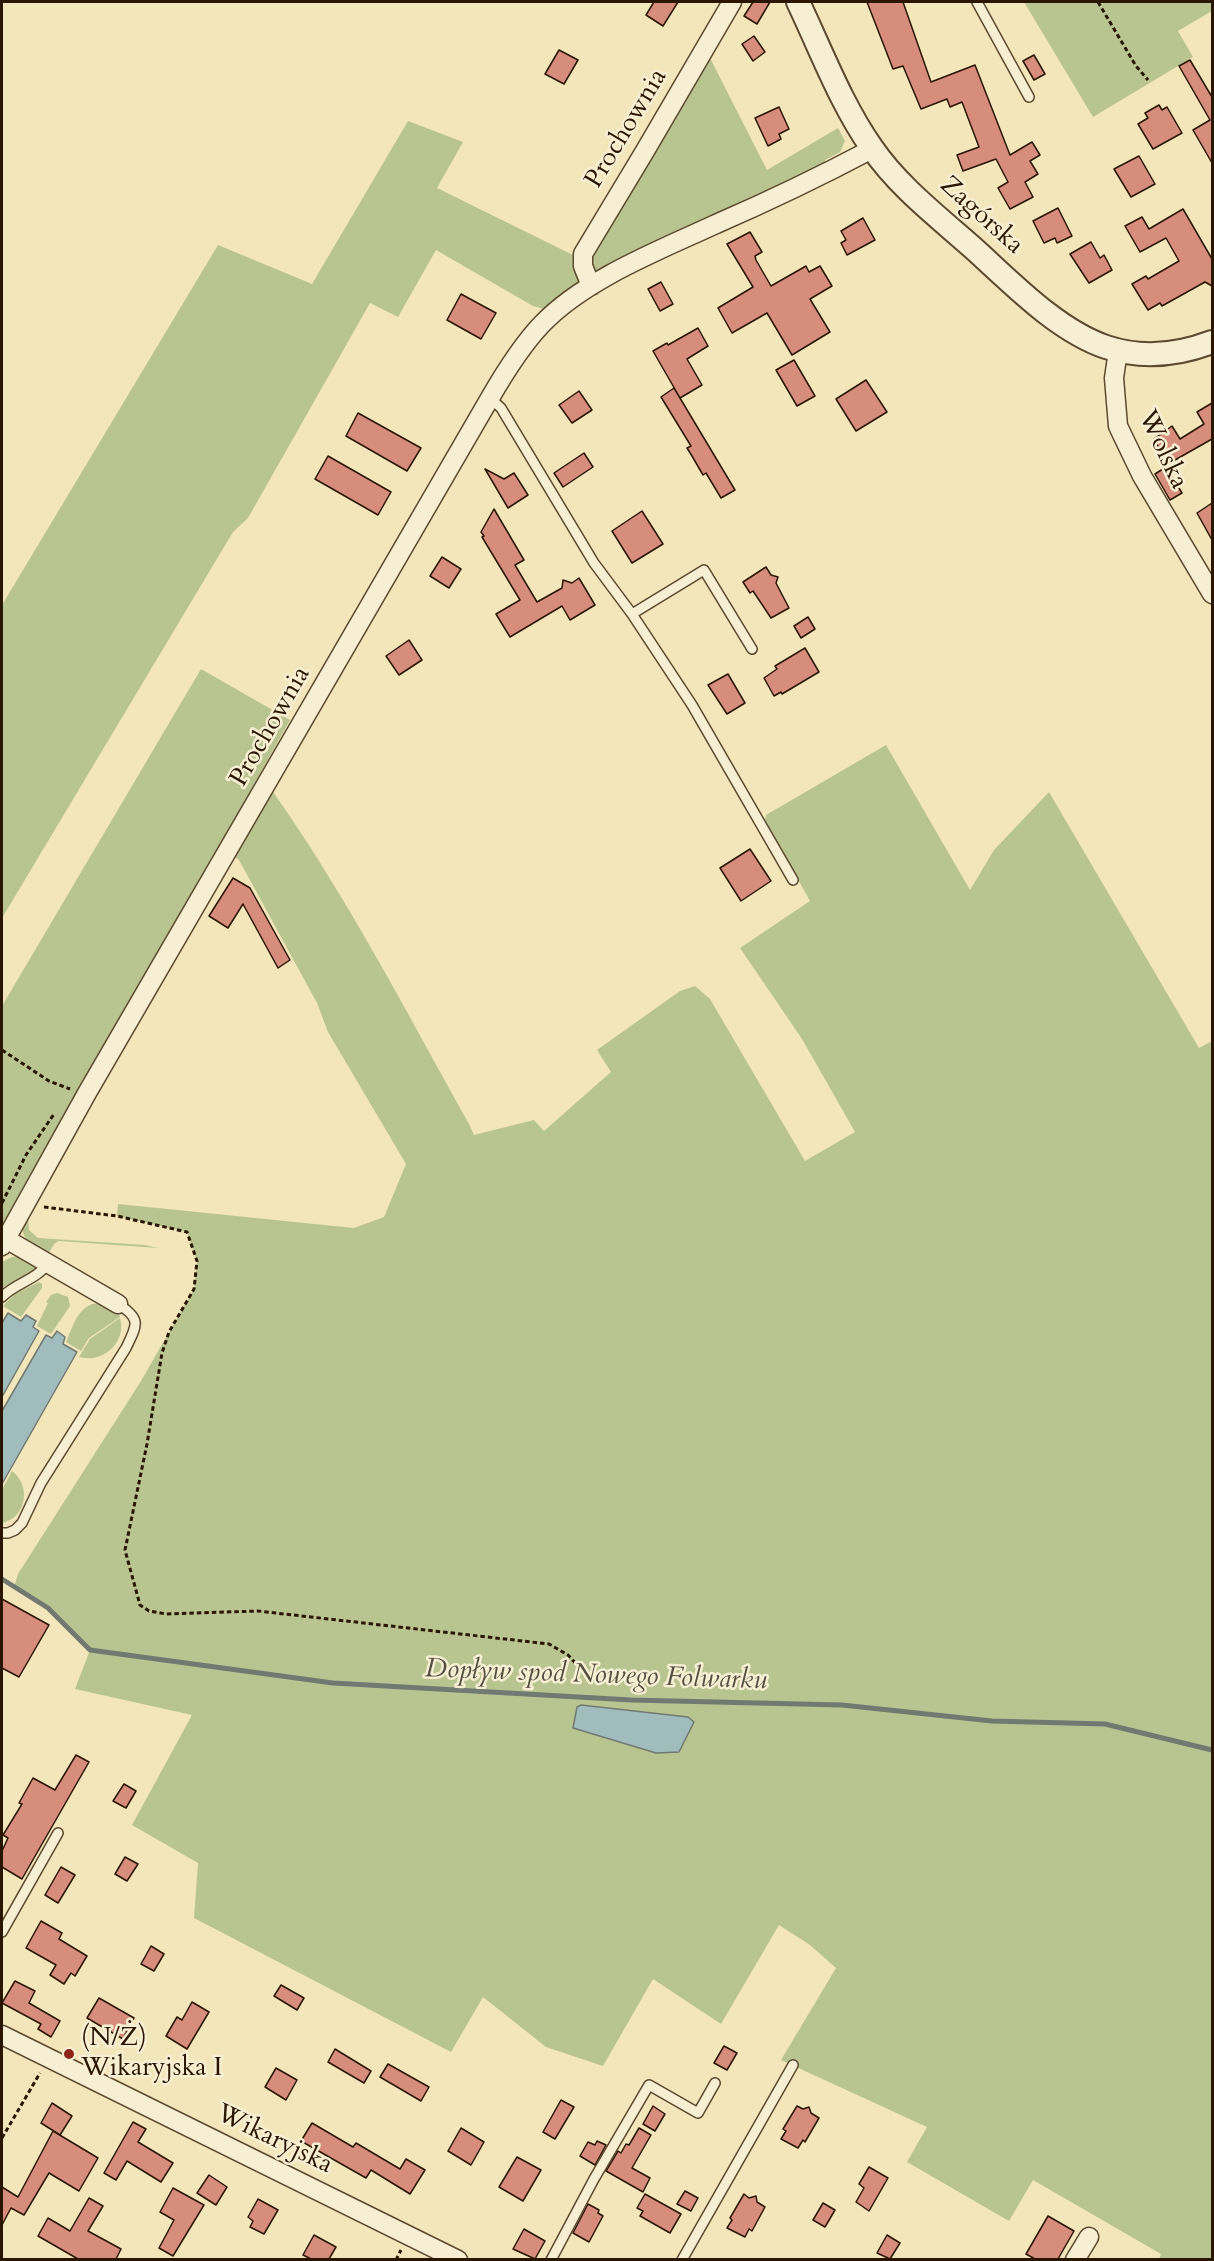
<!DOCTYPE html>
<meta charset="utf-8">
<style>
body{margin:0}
#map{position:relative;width:1214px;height:2261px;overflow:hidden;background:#f3e6bb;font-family:Cardo,serif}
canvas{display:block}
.frame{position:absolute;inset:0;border:3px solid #2a1500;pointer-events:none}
</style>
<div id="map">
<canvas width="1214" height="2261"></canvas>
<div class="frame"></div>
</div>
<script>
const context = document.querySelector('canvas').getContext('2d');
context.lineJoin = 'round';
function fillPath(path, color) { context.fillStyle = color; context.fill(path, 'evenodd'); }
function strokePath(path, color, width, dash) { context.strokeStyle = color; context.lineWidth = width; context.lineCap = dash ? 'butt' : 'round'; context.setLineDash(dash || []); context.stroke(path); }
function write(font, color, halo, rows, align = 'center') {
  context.font = font + ' Cardo,serif'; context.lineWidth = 5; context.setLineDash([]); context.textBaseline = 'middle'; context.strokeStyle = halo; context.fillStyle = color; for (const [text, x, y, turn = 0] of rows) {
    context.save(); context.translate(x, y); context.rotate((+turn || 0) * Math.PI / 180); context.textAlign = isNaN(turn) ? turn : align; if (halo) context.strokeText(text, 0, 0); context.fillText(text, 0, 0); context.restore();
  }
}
fillPath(new Path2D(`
 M1024,2h188v9l-34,20 15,26 -100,60z
 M709,56l58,114 71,-42 7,13 -5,11 -15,8 1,4 -170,78 -55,30 -8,-3 -4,-8z
 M408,121l55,21 -26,46 136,67 7,24 -2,4 -34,26 -11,-3 -97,-56 -38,67 -28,-14 -122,215 -15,14 -231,386v-313l216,-360 94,39z
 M201,669l89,51 -288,513v-227z
 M886,745l84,145 24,-40 55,-58 150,256 13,-7v1218h-53l2,-5 -128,-74 -24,41 -102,-59 20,-35 -146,-67 55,-92 -26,-23 -31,-20 -58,99 -68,-45 -50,87 -57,-19 -63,-50 -32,55 -257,-134 4,-55 -66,-38 60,-110 -117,-26 15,-39 -42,-42 -34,-21 4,-13 123,-193 53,-92 3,-28 -10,-29 -70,-16 1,-12 236,24 30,-11 22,-53 -78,-132 -11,-29 -78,-143 -6,-5 38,-66c75,106 135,222 198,335l5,11 60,-15 10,11 67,-59 -14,-22 83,-59 15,-5 15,13 95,162 50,-29 -53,-93 -62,-91 70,-47 -45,-81 1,-5z
 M28,1214l1,16 9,8 107,7 13,3 -99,-7 -4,2 -7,11c-18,-10 -34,-18 -20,-40z
 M20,1256l16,11 -1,2 -33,19v-26l10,-5z
 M39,1282l3,2v4l-21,29 -18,-11 12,-12z
 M57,1293l11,4 2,9 -19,28 -14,-8 11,-23 -2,-1 5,-7z
 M92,1304c11,-1 23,2 28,13l-31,21 -8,13 -15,-9c7,-15 10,-31 26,-38z
 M120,1318c7,25 -18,46 -41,39l11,-18z
 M12,1471c20,15 14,47 -10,52v-33z`), '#b9c591');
const water = new Path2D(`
 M8,1313l13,8 5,-6 10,6 -3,6 6,4 -37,66v-74z
 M57,1331l8,6 -2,7 14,8 -75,132v-73l44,-76 6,3z
 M581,1705l107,12 6,5 -15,30 -23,1 -83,-25 4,-21z`);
fillPath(water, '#a1bcbc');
strokePath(water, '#717971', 1.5);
strokePath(new Path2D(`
 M2,1579l46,29 42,42 243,33 298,17 211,5 150,16 113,3 107,26`), '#717971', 5);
const building = new Path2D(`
 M654,2h24l-15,24 -17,-11z
 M753,2h17l-13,22 -13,-8z
 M867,2h36l28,80 44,-17 35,90 22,-13 8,13 -10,6 8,13 -13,8 8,15 -23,12 -12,-21 10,-6 -12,-23 -33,12 -6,-16 22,-8 -17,-45 -12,5 -3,-8 -26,10 -18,-43 -10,3z
 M754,36l11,16 -12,9 -11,-17z
 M559,50l19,10 -14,24 -19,-10z
 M1034,55l11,19 -11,6 -11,-19z
 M1190,60l22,37v66l-19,-33 17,-10 -31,-54z
 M1159,105l3,5 5,-3 15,26 -29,16 -15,-25 10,-6 -3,-5z
 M779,107l10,22 -10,5 2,5 -13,7 -13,-28z
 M1139,156l16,28 -24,13 -17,-28z
 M1058,208l14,28 -15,7 -2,-5 -11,5 -11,-22z
 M1183,209l29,50v27l-7,-4 -43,24 -2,-3 -12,7 -16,-26 14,-8 2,3 31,-18 -13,-23 -26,14 -15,-26 17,-9 7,12z
 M863,218l12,22 -28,15 -6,-12 5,-3 -5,-9z
 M750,232l12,20 -7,4 1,4 15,26 35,-20 3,6 11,-6 12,20 -22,13 20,33 -38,23 -25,-42 -35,20 -14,-25 35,-21 -26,-43z
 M1091,242l9,16 4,-3 8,15 -23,13 -19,-29z
 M661,282l12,22 -13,7 -12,-22z
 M461,294l35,19 -15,26 -34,-19z
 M698,328l10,18 -21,13 15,26 -22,13 -27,-47 14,-8 1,2z
 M794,360l21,36 -18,10 -21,-36z
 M866,380l21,32 -31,19 -20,-32z
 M674,388l61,102 -14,8 -15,-25 -3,2 -11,-19 -5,-8 4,-2 -30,-49z
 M579,391l13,19 -20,13 -13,-18z
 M1212,403v36l-44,25 -14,-25 18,-13 8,13 24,-15 -7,-12z
 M358,413l63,35 -14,23 -61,-35z
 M584,453l9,14 -30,20 -9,-14z
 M328,456l63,36 -13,23 -63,-36z
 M1166,467l16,26 -12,7 -15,-26z
 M485,469l19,10 10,-6 14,22 -20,13z
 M1212,503v37l-15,-27z
 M494,509l30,51 -9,5 22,37 25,-14 1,-8 9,3 7,-5 16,27 -25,15 -8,-14 -52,31 -14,-23 24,-14 -38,-63 2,-1 -3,-4z
 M642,511l21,33 -31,19 -20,-32z
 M442,557l19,12 -12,19 -19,-12z
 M766,567l5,8 7,2 -2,6 13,25 -18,10 -18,-27 -3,2 -7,-11z
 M808,617l7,12 -14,9 -7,-12z
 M409,640l13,20 -23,15 -13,-19z
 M805,648l14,24 -37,22 -1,-2 -7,4 -10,-18 13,-9 -2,-3z
 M728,674l17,29 -18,11 -19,-29z
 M750,849l21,32 -30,20 -21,-33z
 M233,878l17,10 40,72 -12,8 -35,-64 -15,24 -19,-12z
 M2,1599l47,26 -30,52 -17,-9z
 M76,1755l13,7 -67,117 -20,-12v-16l6,-13 -5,-3 19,-31 -3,-1 14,-25 22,12z
 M124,1784l12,7 -10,17 -13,-7z
 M125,1857l13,7 -11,17 -12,-7z
 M61,1867l14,8 -17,28 -13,-8z
 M41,1921l21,12 -3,6 28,17 -12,20 -4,-3 -7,11 -14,-9 6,-10 -30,-17z
 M151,1946l13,8 -10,17 -13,-7z
 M15,1981l20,10 -6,12 31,18 -9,16 -13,-8 3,-5 -39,-21z
 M281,1985l23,13 -7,12 -23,-14z
 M99,1998l35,20 -11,21 -36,-21z
 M192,2002l17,10 -22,37 -21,-13 11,-19 5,3z
 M724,2046l13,7 -10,17 -13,-7z
 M335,2049l36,22 -7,12 -36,-21z
 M388,2064l41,23 -8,14 -41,-24z
 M276,2068l21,12 -11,20 -21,-13z
 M561,2100l13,7 -19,32 -12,-7z
 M52,2103l20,13 -12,19 -19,-12z
 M653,2106l12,8 -10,17 -12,-7z
 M797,2106l6,3 6,-2 2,6 8,5 -14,24 -2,-2 -5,8 -17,-9 5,-8 -3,-2z
 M133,2122l13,7 -8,13 35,21 -12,19 -34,-21 -11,19 -12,-7z
 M312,2123l41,24 3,-4 44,26 6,-10 19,11 -15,24 -39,-24 -5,8 -65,-37z
 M461,2128l23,14 -13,23 -23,-14z
 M639,2128l12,7 -19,33 18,10 -7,14 -37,-21 12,-20 3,2 5,-9 3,1z
 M53,2131l45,27 -19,33 -30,-18 -25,42 -13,-7 -9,17v-38l16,10z
 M597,2141l9,4 -11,20 -15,-9 8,-14 7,3z
 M517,2157l24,13 -18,31 -24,-14z
 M869,2167l19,11 -19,33 -13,-9 8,-14 -5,-4z
 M209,2175l18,12 -11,18 -19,-12z
 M173,2188l31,17 -31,51 -14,-8 15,-28 -14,-8z
 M685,2191l13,7 -7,13 -14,-7z
 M645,2194l36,20 -11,19 -30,-17 3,-5 -6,-3z
 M744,2194l5,4 7,-2 1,6 8,5 -13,24 -3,-2 -4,8 -18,-9 5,-8 -2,-2z
 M89,2198l14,8 -15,25 33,18 -5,10h-38l-40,-23 10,-18 22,13z
 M258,2199l20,11 -14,24 -14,-7 3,-6 -5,-4z
 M823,2203l12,7 -10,17 -12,-7z
 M588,2204l11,6 -1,3 5,3 -14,26 -16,-9z
 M1048,2216l26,15 -16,28h-23l-9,-5z
 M524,2229l21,12 -10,18 -22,-10z
 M314,2235l22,12 -7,12h-18l-8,-4z
 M887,2235l13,8 -10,16 -13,-6z`);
fillPath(building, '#d78d7c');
strokePath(building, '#2a1500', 1.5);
const service = new Path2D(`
 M977,2l52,95
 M490,398l11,10 93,155 38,51 60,91 101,175
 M632,614l72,-44 48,79
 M2,1297c13,-14 35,-17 46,-34
 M2,1533h6l7,-3 7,-7 19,-40 85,-135c11,-23 16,-29 -8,-44
 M2,1932l56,-99
 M551,2260l43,-81 55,-94 49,28 17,-30
 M682,2260l111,-195`);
const minor = new Path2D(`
 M591,286l-8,-20v-12l62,-103 87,-149
 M1118,351l-4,27 4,48 24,50 70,118
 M6,1239l81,-146 403,-695c15,-26 31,-52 52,-74 43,-45 118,-74 174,-100 53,-23 105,-48 156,-75
 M2,1246l4,-7 112,65
 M2,2035l456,225
 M1075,2260l14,-23`);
const tertiary = new Path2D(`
 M798,2c23,48 43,102 74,146 26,38 65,68 100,99 38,34 84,83 134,100 36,12 72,8 106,-5`);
strokePath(service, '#5c492f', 12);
strokePath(minor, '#5c492f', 21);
strokePath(tertiary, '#5c492f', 26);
strokePath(new Path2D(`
 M1098,2l38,64 12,14
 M2,1050l47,31 21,8
 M2,1203l24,-48 28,-41
 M44,1207l73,9 70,16 10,29 -3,28 -25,43 -7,21 -15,91 -22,106 15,55 9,6 17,3 92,-3 291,33 19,11 10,11
 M2,2138l38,-65
 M396,2260l5,-10`), '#2a1500', 3, [4.5, 3]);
strokePath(service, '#f7efd3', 9);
strokePath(minor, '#f7efd3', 18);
strokePath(tertiary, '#f7efd3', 22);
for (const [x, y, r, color] of [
 [69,2054,6,"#8f2418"]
]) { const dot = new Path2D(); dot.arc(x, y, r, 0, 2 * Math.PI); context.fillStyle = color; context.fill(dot); strokePath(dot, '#f7efd3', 2); }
write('26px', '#2a1500', '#f7efd3', [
 ["Prochownia",627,129,-59],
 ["Zagórska",981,216,42],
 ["Wolska",1162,450,65],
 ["Prochownia",271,727,-60],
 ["Wikaryjska",274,2140,26]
]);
write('26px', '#2a1500', '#f7efd3', [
 ["(N/Ż)",81,2039],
 ["Wikaryjska I",81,2069]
], 'left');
write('italic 27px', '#544f42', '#f7efd3', [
 ["Dopływ spod Nowego Folwarku",596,1676,2]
]);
</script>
